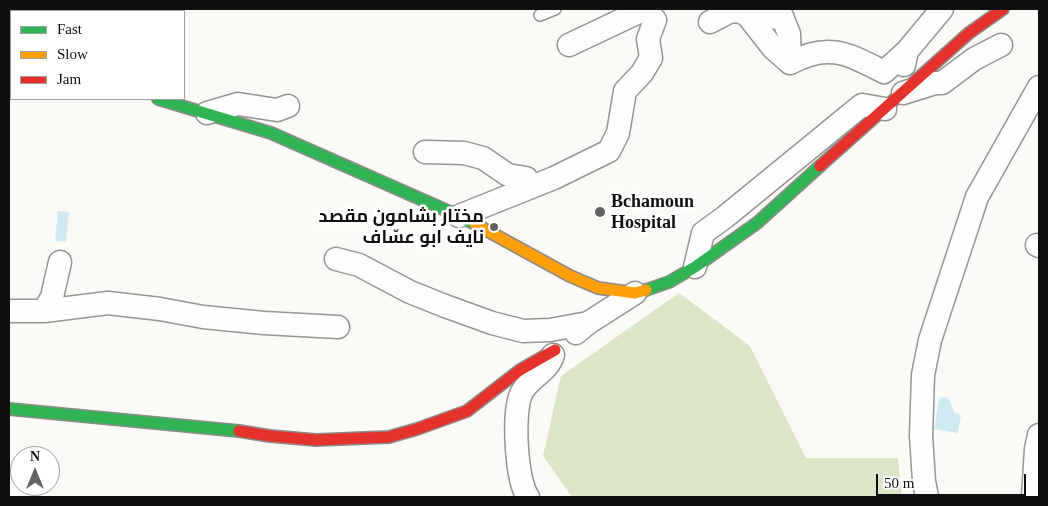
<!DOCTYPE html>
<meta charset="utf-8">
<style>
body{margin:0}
#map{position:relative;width:1048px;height:506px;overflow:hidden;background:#fcfaf6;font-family:"Times New Roman",serif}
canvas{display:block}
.frame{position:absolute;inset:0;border:10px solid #101010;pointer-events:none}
.legend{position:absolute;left:10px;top:10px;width:175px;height:90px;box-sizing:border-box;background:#fff;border:1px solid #9f9f9f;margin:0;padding:6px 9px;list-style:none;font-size:15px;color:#101010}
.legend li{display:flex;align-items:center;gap:10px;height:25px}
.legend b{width:25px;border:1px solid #9f9f9f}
.north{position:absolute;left:10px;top:446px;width:50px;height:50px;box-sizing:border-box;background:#fff;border:1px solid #9f9f9f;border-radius:50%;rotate:0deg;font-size:14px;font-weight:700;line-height:20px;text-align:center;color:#101010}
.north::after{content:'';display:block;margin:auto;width:18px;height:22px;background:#636260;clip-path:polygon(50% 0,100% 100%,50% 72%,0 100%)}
.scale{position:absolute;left:876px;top:474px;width:150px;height:22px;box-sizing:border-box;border:2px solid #101010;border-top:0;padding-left:6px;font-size:15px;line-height:18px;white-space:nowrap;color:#101010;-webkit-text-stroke:4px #fff;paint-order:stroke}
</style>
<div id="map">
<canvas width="1048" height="506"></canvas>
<div class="frame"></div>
<ul class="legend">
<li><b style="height:6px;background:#30b455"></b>Fast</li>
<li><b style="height:6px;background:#ff9f0a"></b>Slow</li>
<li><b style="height:6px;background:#e5322d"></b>Jam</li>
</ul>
<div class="north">N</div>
<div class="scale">50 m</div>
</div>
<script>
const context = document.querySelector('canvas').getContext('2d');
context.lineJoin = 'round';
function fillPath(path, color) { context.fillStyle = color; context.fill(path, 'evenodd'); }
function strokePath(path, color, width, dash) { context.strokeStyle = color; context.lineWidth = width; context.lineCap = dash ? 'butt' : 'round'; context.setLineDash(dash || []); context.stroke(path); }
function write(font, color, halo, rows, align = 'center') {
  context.font = font + ' "Times New Roman",Cairo,serif'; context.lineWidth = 5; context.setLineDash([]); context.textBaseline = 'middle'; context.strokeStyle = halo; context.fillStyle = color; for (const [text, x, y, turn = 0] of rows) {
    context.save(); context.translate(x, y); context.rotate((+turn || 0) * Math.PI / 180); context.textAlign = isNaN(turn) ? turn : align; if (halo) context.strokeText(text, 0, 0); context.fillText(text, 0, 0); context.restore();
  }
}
fillPath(new Path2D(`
 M679,293l71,53 56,112h92l4,39h-330l-29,-41 18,-80z`), '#dae6c7');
fillPath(new Path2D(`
 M58,211l11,1 -3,30 -11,-1z
 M942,397l6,1 7,15 6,2 -3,18 -24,-4 5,-30z`), '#d1eaf2');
const lane = new Path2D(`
 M540,15l15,-6`);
const street = new Path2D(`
 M779,9l10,25 1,29
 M748,16l25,32 17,15
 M710,22l21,-11 11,1 6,4 35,2
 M790,63c39,-21 58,-9 94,9l23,-21
 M904,65l3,-14 35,-42
 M903,93l32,-10h7l32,-24 27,-14
 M207,113l31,-9 39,6 11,-4
 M425,152l39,1 19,5 25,17 18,3 3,10
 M459,216l95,-38 55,-27 9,-18 7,-42 17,-18 9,-15 -3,-19 7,-19 -10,-11 -76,36
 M1037,245l2,1
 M336,259l23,6 51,27 35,14 47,17 31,8 27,-1 38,-7
 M695,267l8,-34 22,-16 137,-112 23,4
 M9,311h35l64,-8 52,6 43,8 61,6 74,4
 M44,311l8,-14 8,-35
 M576,333l12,-10 47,-30
 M528,497c-12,-16 -16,-87 -6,-105 8,-15 26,-20 31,-37
 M927,497l-3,-16 -3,-45 2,-61 7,-35 47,-143 62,-110
 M1033,497l3,-48 3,-14`);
const fast = new Path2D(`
 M158,99l113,34 188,83 16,8
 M646,290l23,-8 26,-15 62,-44 63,-57
 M9,409l230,22`);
const slow = new Path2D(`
 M9,52h2
 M475,224l95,52 28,12 37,5 11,-3`);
const jam = new Path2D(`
 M820,166l149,-133 34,-24
 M239,431l31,5 46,4 73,-3 28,-8 50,-18 53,-41 35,-20`);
strokePath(lane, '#969594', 14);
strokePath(street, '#969594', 25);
strokePath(fast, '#8d8c8a', 14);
strokePath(slow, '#8d8c8a', 14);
strokePath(jam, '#8d8c8a', 14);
strokePath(lane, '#fffefe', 11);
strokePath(street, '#fffefe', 22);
strokePath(fast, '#30b455', 11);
strokePath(slow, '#ff9f0a', 11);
strokePath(jam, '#e5322d', 11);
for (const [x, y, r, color] of [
 [600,212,6,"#636260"],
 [494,227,5,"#636260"]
]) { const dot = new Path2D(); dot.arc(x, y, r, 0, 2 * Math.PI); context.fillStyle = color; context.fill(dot); strokePath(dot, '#fff', 2); }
write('bold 18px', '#101010', '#fff', [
 ["Bchamoun",611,202],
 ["Hospital",611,223],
 ["مختار بشامون مقصد",484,217,"right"],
 ["نايف ابو عسّاف",484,238,"right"]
], 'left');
</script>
